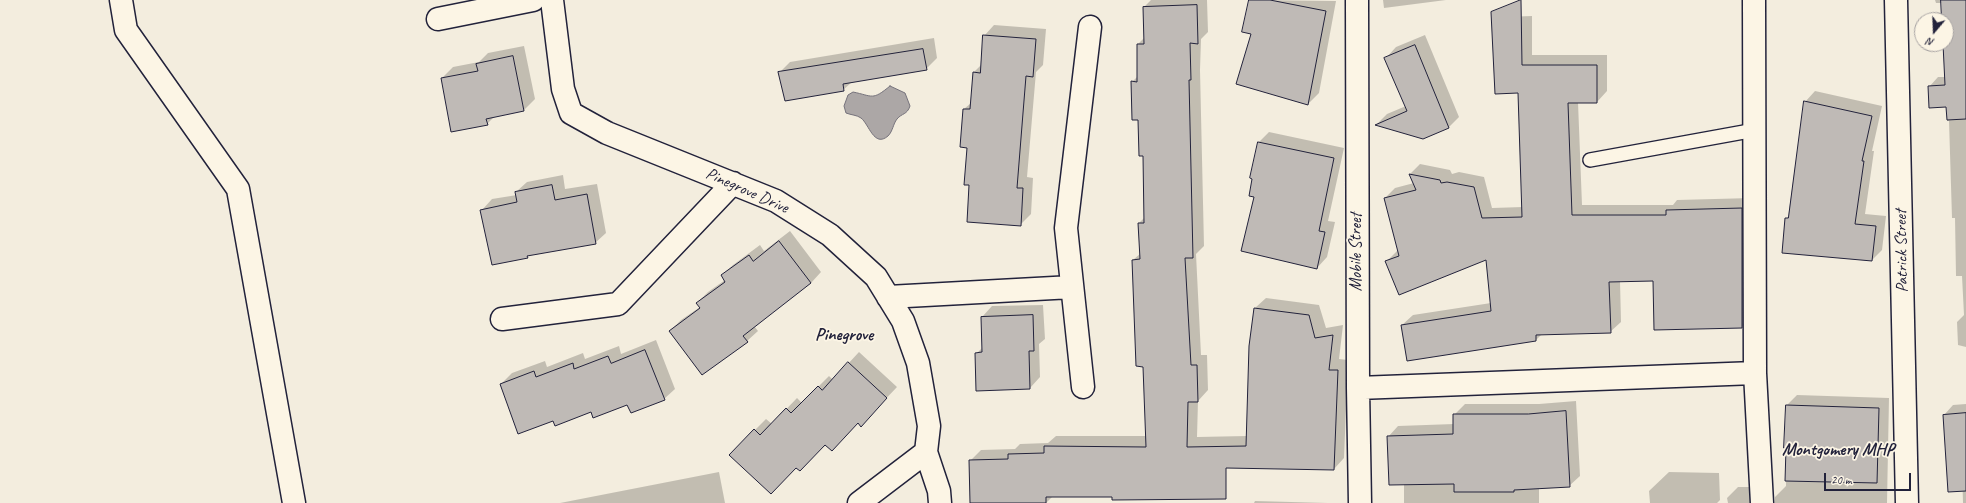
<!DOCTYPE html>
<style>
body{margin:0}
#map{position:relative;width:1966px;height:503px;overflow:hidden;background:#f3edde;font-family:Caveat,sans-serif}
canvas{display:block}
.north{position:absolute;left:1914px;top:12px;width:40px;height:40px;box-sizing:border-box;background:#fcf5e5;border:1px solid #a5a1a1;border-radius:50%;rotate:199deg;font-size:11px;font-weight:700;line-height:16px;text-align:center;color:#22223b}
.north::after{content:'';display:block;margin:auto;width:14px;height:18px;background:#22223b;clip-path:polygon(50% 0,100% 100%,50% 72%,0 100%)}
.scale{position:absolute;left:1824px;top:473px;width:87px;height:18px;box-sizing:border-box;border:2px solid #22223b;border-top:0;padding-left:5px;font-size:12px;line-height:14px;white-space:nowrap;color:#22223b;-webkit-text-stroke:3px #fcf5e5;paint-order:stroke}
</style>
<div id="map">
<canvas width="1966" height="503"></canvas>
<div class="north">N</div>
<div class="scale">20 m</div>
</div>
<script>
const context = document.querySelector('canvas').getContext('2d');
context.lineJoin = 'round';
function fillPath(path, color) { context.fillStyle = color; context.fill(path, 'evenodd'); }
function strokePath(path, color, width, dash) { context.strokeStyle = color; context.lineWidth = width; context.lineCap = dash ? 'butt' : 'round'; context.setLineDash(dash || []); context.stroke(path); }
function write(font, color, halo, rows, align = 'center') {
  context.font = font + ' Caveat,sans-serif'; context.lineWidth = 3.5; context.setLineDash([]); context.textBaseline = 'middle'; context.strokeStyle = halo; context.fillStyle = color; for (const [text, x, y, turn = 0] of rows) {
    context.save(); context.translate(x, y); context.rotate((+turn || 0) * Math.PI / 180); context.textAlign = isNaN(turn) ? turn : align; if (halo) context.strokeText(text, 0, 0); context.fillText(text, 0, 0); context.restore();
  }
}
const water = new Path2D(`
 M890,86l15,7 5,13c-3,9 -8,7 -13,13 -4,5 -4,12 -9,17 -14,12 -19,-12 -27,-18 -4,-3 -10,-3 -15,-5l-2,-7 4,-11 5,-3c20,4 19,9 37,-6z`);
fillPath(water, '#aca7a6');
strokePath(water, '#75727b', 1);
fillPath(new Path2D(`
 M1151,0h56l1,32 -7,7 -1,31 4,176 -8,8 5,101h6l1,35 -10,11 -1,36 50,-1 8,-128 11,-10 53,7 7,23 17,-3 -4,34 9,1 -4,98 -10,11 -125,-2 -96,29h-60l-7,7h-75l-1,-42 11,-11 34,-1 5,-5 28,-1 8,-7h90l-2,-70 -11,-106 8,-7 -2,-30 6,-6 -1,-62 -12,-73 6,-6v-32l7,-7 -1,-30z
 M1250,0l86,1 -17,92 -11,11 -55,-71z
 M1383,0h63l-62,8z
 M1935,0h31v353v-6l-8,-2 -1,-23 7,-7 -2,-39h-6l-1,-58h-3l-3,-97h-2l-1,-15 -17,-19 9,-10h8l-2,-33h2v-24h-3l-1,-17h-6z
 M1532,16v39h75v36l-10,11h-19l4,103h91l4,-5 75,-2v119l-10,10 -88,-47 -34,1 1,41 -11,10 -68,2 -6,6 -134,-15 11,-10 78,-12 -4,-45 -101,4 12,-12 -13,-52 10,-10 19,-5 -4,-9 10,-10 30,6 2,4 7,-2 25,5 8,31 31,-1 -4,-115 -15,-75z
 M994,25l52,4 -3,36 -7,7 -9,105 6,1 -2,36 -11,11 -50,-41 -6,-75 7,-6 3,-31 7,-7 3,-29z
 M1425,35l34,82 -10,10 -26,11 -46,-14 10,-10 19,-8 -20,-48 10,-11z
 M934,38l3,20 -11,11 -74,13 -9,8 -64,-17 11,-11z
 M524,46l11,53 -11,11 -29,6 -8,8 -45,-46 11,-11 26,-5 9,-9z
 M1815,91l67,15 -10,45h2l-9,63 21,2 -4,34 -10,10 -86,-41 4,-4 15,-113z
 M1269,132l75,16 -16,73 7,1 -8,35 -10,11 -62,-72 4,-54z
 M563,175l2,14 32,-5 9,49 -11,10 -66,12 -2,2 -45,-47 10,-11 25,-4 -1,-3 11,-10z
 M790,231l31,41 -10,11 -57,43 4,5 -11,10 -77,-10 11,-11 19,-13 -3,-4 11,-11 17,-12 -3,-5 11,-10 27,-20 4,6z
 M1043,305l2,34 -6,5 1,33 -10,11 -54,-34 7,-7 -1,-30 10,-11z
 M656,340l19,49 -11,10 -36,5 -75,16 -52,-36 11,-11 33,-12 2,6 36,-14 2,6 34,-13 2,8z
 M859,352l38,35 -36,38 -3,-3 -62,45 -66,-12 36,-36 6,5 25,-26 5,5 27,-27 4,4z
 M1797,395l92,3 -2,105h-112v-6l11,-11 1,-81z
 M1576,401l4,75 -11,10 -30,2v15h-135v-19l-16,-47 10,-11 56,-2v-9l11,-11h74z
 M1966,404v99h-3l-1,-34 -14,1 -4,-55 9,-10z
 M719,472l6,31h-165z
 M1669,472l50,1 1,27 -3,3h-67l-1,-12z
 M1738,487h21l7,16h-38l-1,-5z
 M1255,501l73,2h-74z`), '#0003');
const building = new Path2D(`
 M1249,0h21l56,11 -18,94 -72,-21 15,-50 -9,-2z
 M1521,0l1,65h75v38h-29l4,112h94v-5l76,-2v120l-88,2 -1,-49 -44,1 2,51 -75,2v6l-129,20 -6,-36 90,-14 -5,-51 -87,35 -14,-34 14,-5 -15,-58 32,-8 -7,-16 31,6 1,3 6,-1 27,5 8,31 40,-1 -4,-124 -23,1 -4,-82z
 M1941,0h25v119l-19,1 -1,-13 -17,1 -1,-22 17,-1 -2,-41h3v-24h-4z
 M1197,5l1,39 -8,-1 1,37h-2l4,178h-8l6,107h6l1,37h-10l-1,45 59,-1 3,-100 5,-38 55,7 6,23 18,-3 -4,35h9l-4,100 -108,-2v31l-114,1v-3h-66v6h-76l-1,-43 39,-1v-5l36,-1v-7l102,1 -3,-80 -7,-1 -4,-106 8,-1 -2,-36h6l-1,-67h-4l-1,-36h-6l-1,-39 6,1v-38h7l-1,-37z
 M983,35l53,4 -3,38 -7,-1 -3,37 -6,75h6l-2,38 -54,-4 2,-37h-5l3,-37 -7,-1 3,-38h7l3,-37 7,1z
 M1415,45l34,83 -26,11 -48,-14 32,-14 -23,-53z
 M923,49l4,21 -84,14 1,7 -59,10 -7,-29z
 M513,56l11,55 -38,8 2,6 -37,7 -10,-54 37,-7 -2,-7z
 M1804,101l68,15 -10,45h2l-9,63 21,2 -4,35 -90,-8 3,-35h3z
 M1258,142l76,16 -15,73 6,1 -8,37 -76,-18 13,-54 -5,-1 3,-17 -2,-1z
 M552,185l3,15 32,-6 9,50 -69,12 1,2 -36,7 -12,-55 37,-8 -2,-10z
 M779,241l32,42 -68,53 5,6 -46,33 -33,-44 31,-23 -4,-5 29,-21 -4,-7 28,-20 4,6z
 M1033,315l1,36h-5l1,38 -54,2 -1,-38 7,-1 -1,-35z
 M645,350l20,50 -34,13 -4,-8 -34,13 -2,-6 -36,14 -2,-5 -35,13 -18,-50 34,-13 2,6 37,-14 1,6 34,-13 3,7z
 M848,362l39,36 -26,29 -3,-4 -26,28 -7,-6 -25,26 -4,-3 -25,26 -42,-39 25,-26 6,6 26,-27 5,5 27,-27 4,4z
 M1786,405l93,3 -2,75 -92,-2 1,-33h-2z
 M1566,411l4,76 -56,3v2h-60v-8l-65,1 -2,-49 66,-2v-20h75z
 M1966,413v78l-18,1 -5,-77z`);
fillPath(building, '#bfbab6');
strokePath(building, '#22223b', 1);
const lane = new Path2D(`
 M1590,160l165,-30`);
const street = new Path2D(`
 M121,0l5,30 112,159 56,314
 M552,0l11,89 8,24 36,20 169,68 54,34 46,42 27,44 15,42 11,63 -3,26 -67,51
 M1357,0l1,388 2,115
 M1754,0l1,373 7,130
 M1896,0l11,503
 M438,19l95,-19
 M888,297l184,-10
 M502,319l116,-15 115,-121
 M1083,387l-17,-159 24,-201
 M1358,388l397,-15
 M926,452l13,39 1,12`);
strokePath(lane, '#22223b', 16);
strokePath(street, '#22223b', 25);
strokePath(lane, '#fcf5e5', 13);
strokePath(street, '#fcf5e5', 22);
write('17px', '#22223b', '#fcf5e5', [
 ["Pinegrove Drive",747,191,24],
 ["Patrick Street",1902,251,-91],
 ["Mobile Street",1357,252,-90]
]);
write('bold 18px', '#22223b', '#fcf5e5', [
 ["Pinegrove",844,335],
 ["Montgomery MHP",1838,450]
]);
</script>
